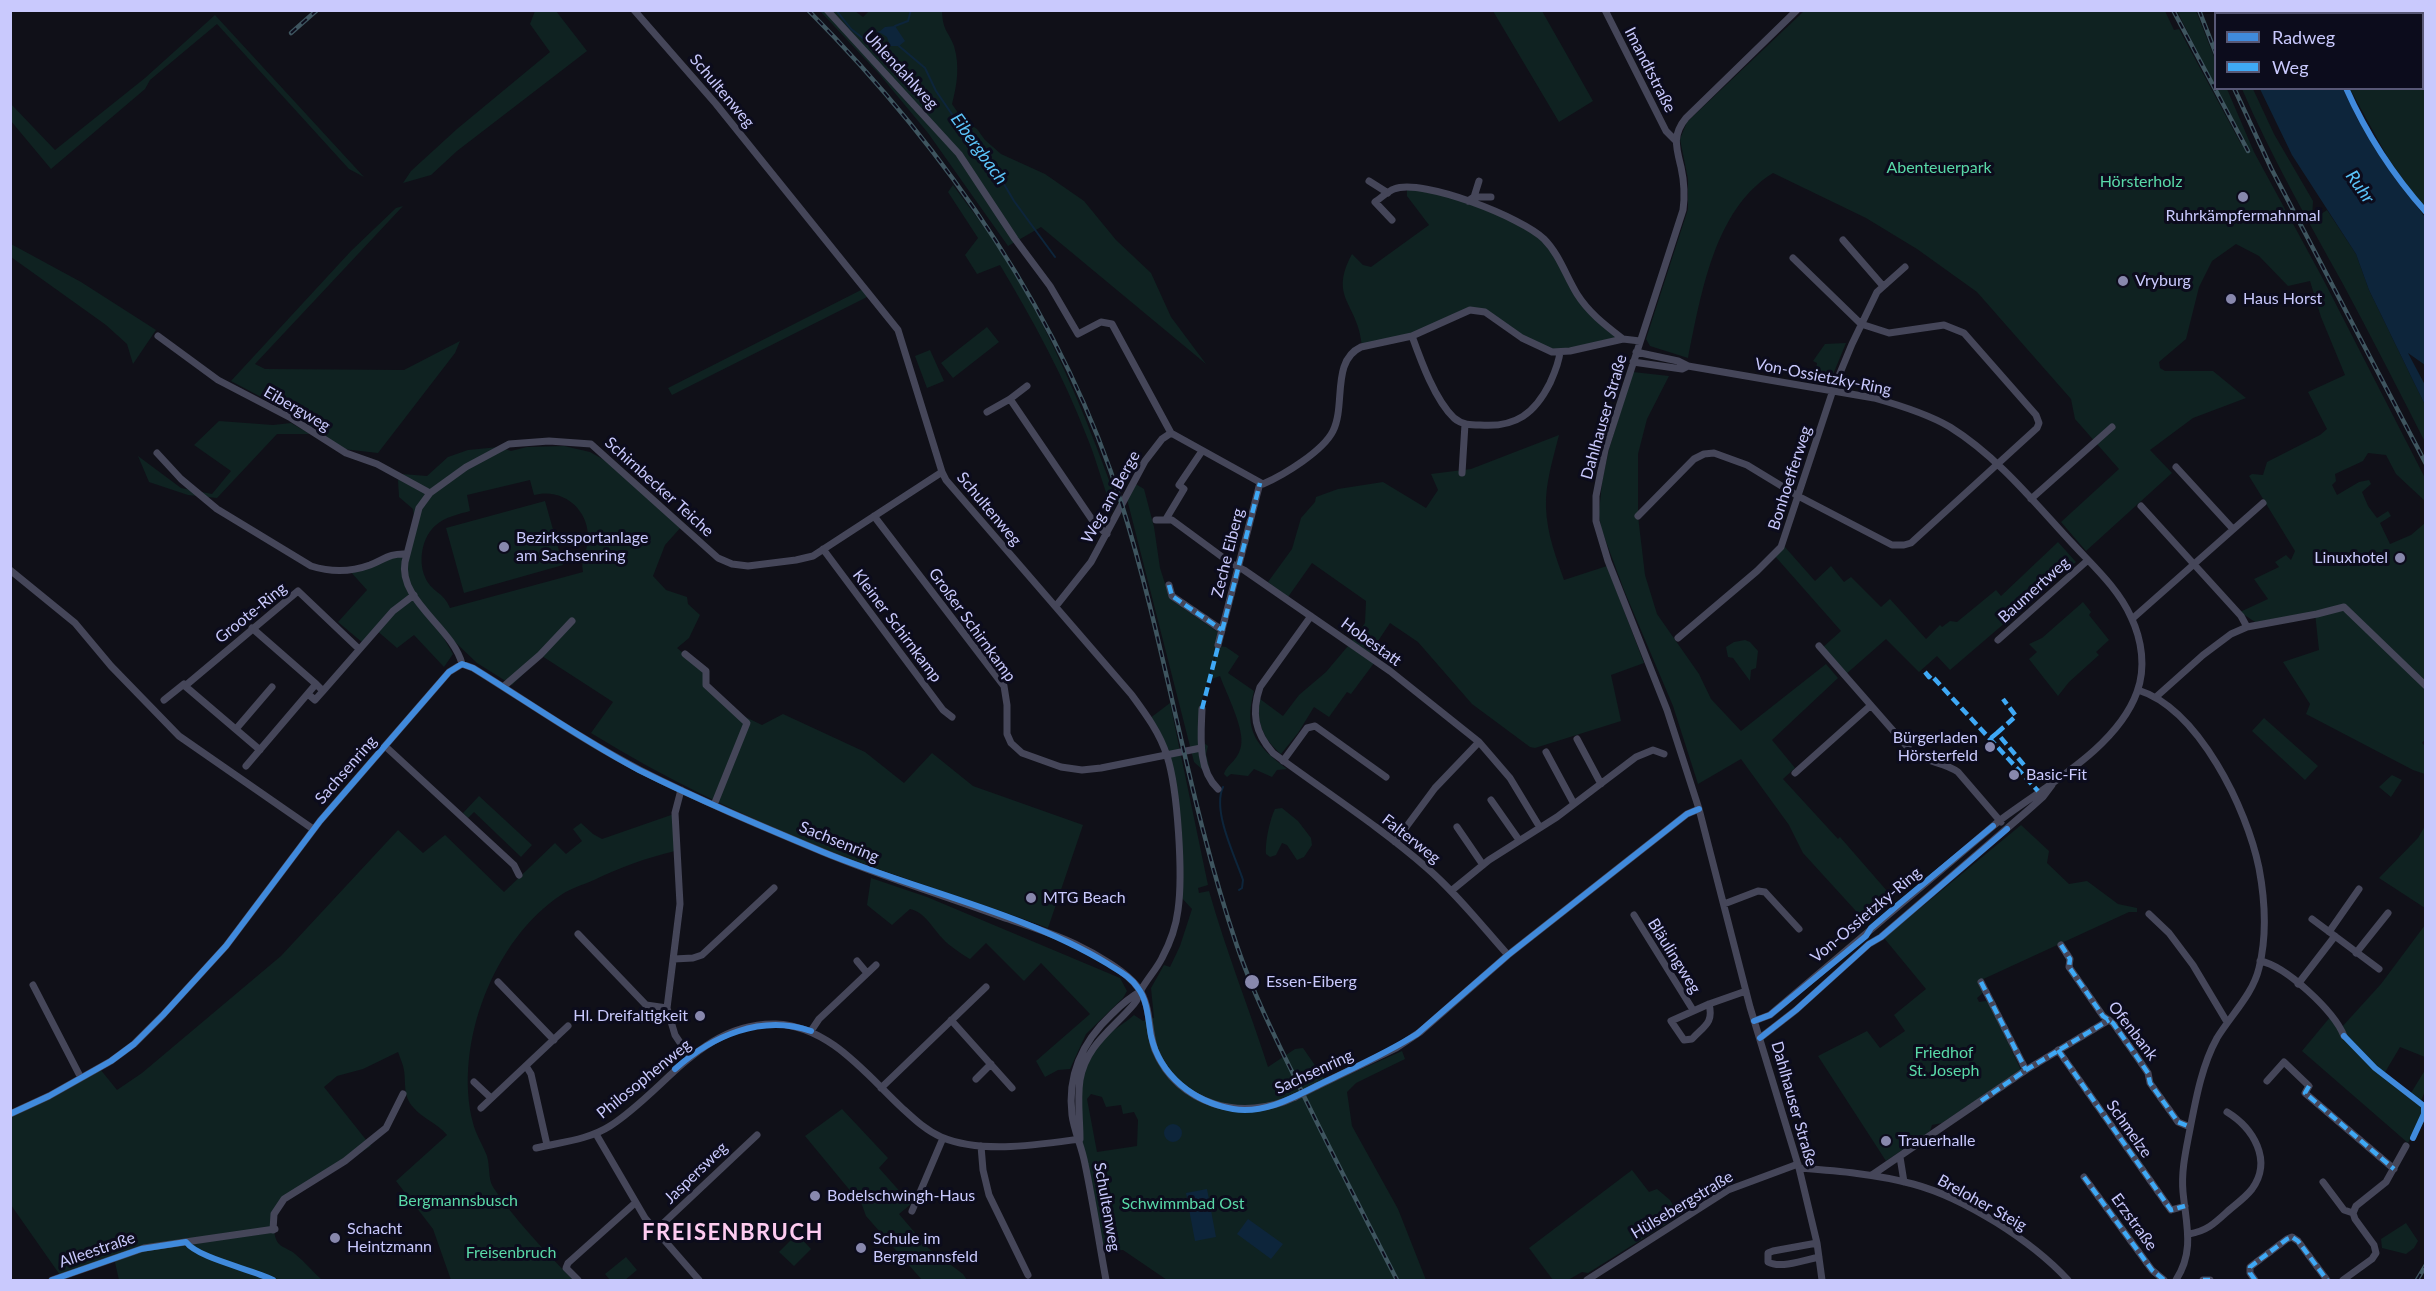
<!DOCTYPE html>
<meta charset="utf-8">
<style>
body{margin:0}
#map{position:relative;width:2436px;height:1291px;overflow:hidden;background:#101018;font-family:Lato,sans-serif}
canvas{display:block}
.frame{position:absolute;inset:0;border:12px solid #c9c9fd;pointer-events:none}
.legend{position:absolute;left:2214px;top:12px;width:210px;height:78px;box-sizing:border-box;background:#0c0c1c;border:2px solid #585876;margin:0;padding:8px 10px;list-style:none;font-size:18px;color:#c9c9fd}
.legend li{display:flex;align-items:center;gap:12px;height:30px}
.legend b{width:30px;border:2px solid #585876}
</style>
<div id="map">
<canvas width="2436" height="1291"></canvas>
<div class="frame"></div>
<ul class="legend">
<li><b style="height:8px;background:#408adc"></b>Radweg</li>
<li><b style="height:8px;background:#3fa9f5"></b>Weg</li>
</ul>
</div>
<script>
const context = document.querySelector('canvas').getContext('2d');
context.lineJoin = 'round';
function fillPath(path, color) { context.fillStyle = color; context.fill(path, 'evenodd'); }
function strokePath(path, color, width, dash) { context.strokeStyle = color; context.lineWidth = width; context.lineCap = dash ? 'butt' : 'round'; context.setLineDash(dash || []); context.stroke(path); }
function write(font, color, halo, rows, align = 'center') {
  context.font = font + ' Lato,sans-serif'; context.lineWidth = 6; context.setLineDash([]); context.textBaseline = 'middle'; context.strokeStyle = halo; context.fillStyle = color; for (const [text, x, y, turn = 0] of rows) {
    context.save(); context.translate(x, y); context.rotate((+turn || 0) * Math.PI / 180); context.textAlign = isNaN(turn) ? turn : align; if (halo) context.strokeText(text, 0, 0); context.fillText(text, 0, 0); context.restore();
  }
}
fillPath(new Path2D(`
 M535,11h21l31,40 -130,100 -26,24 -28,8 8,-12 46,-42 93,-77 -20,-28z
 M820,11h35l8,6 6,-6h73c1,21 6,19 12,35 6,20 3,39 -2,58l11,16 14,9 8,11 16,14 44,20 39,27 32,39 35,33 20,44 35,47 -165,-137 -33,19 -80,-113 -48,-58z
 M1493,11h49l51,90 -34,21z
 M1804,11h361l9,19 5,-1 62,115 5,-2 -29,-53h10l27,63 69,127 102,199v23l-29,-27 -10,-19 -18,-2 -5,8 -28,13 1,7 -4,4 5,10 22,-13 10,-2 2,4 -9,8 6,14 9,12 11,-7 3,5 -11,7 10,21 21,-9 14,-12 1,215 -4,5 3,3v28l-12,-4 -107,-56 4,-10 -27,-42 36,-12 -4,-37 -60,9 -15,-10 28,-13 -14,-20 25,-12 -4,-5 11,-7 5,5 4,-9 -46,-75 3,-2 11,1 4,-13 53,-27 7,-6 -19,-37 37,-17 -24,-58 -11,-36 -22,5 -29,-30 -23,-12 -24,17 -13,26 -13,52 -27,23 1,6 5,3h48l33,27 -53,20 -43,32 22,23 -86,78 -25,-29 58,-53 -44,-50 -4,-20 -94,-107 -60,-43 -51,-31 -93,-45c-59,36 -72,122 -85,185l-38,-12 -4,-7 42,-130v-30l-8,-40 7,-17z
 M2177,11h19l19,48v27z
 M2321,11h104v199l-37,-52 -38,-69 72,-1v-74h-100z
 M215,15l149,162 -15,-8 -132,-145 -67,56 -5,9 -94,80 -40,-48v-17l44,46 90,-72z
 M2242,89h11l21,45 39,67 -1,19 15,-10 29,44 13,36 56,115v37c-27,-53 -54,-106 -82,-158 -36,-65 -72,-128 -101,-195z
 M953,185c12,17 26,34 38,52 55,81 93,173 126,265l-4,9c-10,-24 -16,-50 -26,-74 -23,-60 -54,-117 -87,-172l-23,9 -12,-19 13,-17 -30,-46z
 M1407,188l38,7 45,14 54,31 31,52 46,47 -60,13 -23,-6 -60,-37 -67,27 -49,10c-4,-44 -34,-47 -10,-92l11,11 8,2 58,-42 -22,-29z
 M403,206l-148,158 10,5 139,1 56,-29 -5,12 -77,100 -35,-4 -50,-35 -62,-33 120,-130 45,-43z
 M11,244l70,38 75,48 -23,34 -6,-20 -21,-19 -95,-68z
 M863,289l8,6 -199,100 -4,-7z
 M987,327l12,15 -46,36 -12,-15z
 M1846,343l-14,34 -5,2 -12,-2 2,-14 -4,-2 12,-17z
 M930,350l14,31 -17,7 -12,-32z
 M1633,372l36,4 -22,43 -9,35v62l7,59 12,39 42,60 12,25 30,32 85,-67 12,14 -66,62 23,28 -12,11 55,60 2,-2 54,62 -30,25 -9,-14 -52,-57 -14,-28 -48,-66 -43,25 -25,-78 -49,-116 -23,-62 -2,-15 3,-31 7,-33z
 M219,421l54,4 18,-2 19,11h-33l-60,64 -29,-3 -39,-13 -11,-26 43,32 31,6 19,-23 -37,-26z
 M1559,435c-6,24 -14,49 -13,73 1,26 10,49 18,72l43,-14 37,97 -33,12 10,46 -86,27 -5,-1 -58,-43 -54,-62 -28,-19 -20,30 -18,-12 13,-18 1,-22 -54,-38 -24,34 -20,-15 24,-33 9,-31 14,-16 1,-5 22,-8 45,-7 43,26 12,-18 -7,-16 40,-5z
 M564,446l26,6 25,14 67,60 -17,19 -12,31 13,14 21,7 1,7 12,11 -11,23 -12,10 29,24v13l29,27 27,13 21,-11 82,38 39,31 28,-30 41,33 110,39 -35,103c-74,-28 -150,-50 -224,-79 -80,-33 -159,-70 -233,-116l22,-31 -71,-46 -30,29 -35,-22 -42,-40 18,31 -9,13 -30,-32 -17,13 -22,-19 -12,14 -25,-21 29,-32 -18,-20 58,-16 8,-30 -2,-15 -14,-12 -1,-17 4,-6 25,2 21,-19 20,-7 31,-3 12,4 16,-4zM530,480l4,15c29,-8 56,15 54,45 -1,13 -8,18 -5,32l-133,36c-6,-16 -19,-16 -25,-31 -7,-17 -3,-40 11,-52 9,-8 23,-11 34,-14l-3,-16z
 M1134,483l10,6 10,38 6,41 10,31 51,35 -19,65 -2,41 8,6 -2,8 4,16 -4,3 -12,-11 -67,-263z
 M545,501l18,64 -99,28 -18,-65z
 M2058,542l18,20 -126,108 -13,-14 -18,16 -33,-33 -41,36 -23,-27 19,-17 -67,-76 10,-9 31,35 16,-15 13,16 7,-5 30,30 9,-8 36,40 14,-14 2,2 8,-6 7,1 39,-32 5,6z
 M2083,602l8,10 -2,3 20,25 -13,12 3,3 -30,27 -11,14 -29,-37 8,-7 -8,-8 13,-6z
 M1745,640l5,2 8,9 -2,17 -5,2 -1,11 -17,-23 -5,-1 -2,-10 8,-5z
 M1218,646l8,1 13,9 -11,17 26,18c-11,41 3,55 33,78l-10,1 -5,7 -18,-8 -6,7 -17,-2 -4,3 -3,-3c3,-10 14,-13 17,-28 4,-17 -15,-53 -21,-70l-11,4z
 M1348,646l26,17 -23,31 -4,-2 -18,25 -15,-10 -16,26 -17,21c-18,-15 -25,-32 -21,-55l23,17 16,-21 27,-23z
 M1170,703l38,182 -10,3 1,5 10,-2c17,60 40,117 59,176l27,-18 8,-1 25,36 74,-33 3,8 -49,24 -9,9 5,34 46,83 28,71h-259l-44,-30 -22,2c-10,-57 -38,-150 -9,-202 6,-11 32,-26 42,-35l9,6 11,-3 -3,-30 13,-23 6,2 10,-21 12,-37 -13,-14 -1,-46 -9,-86 -20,-44zM1091,1094l11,3 4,10 15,-2 2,9 11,-2 4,8 -1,26 -40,6 -10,-53z
 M2264,718l54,48 -13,14 -53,-49z
 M2392,775l10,5 -11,17 -12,-10z
 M479,796l53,49 -11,12 -47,-45 -6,6 -5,-5z
 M1282,808l16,13 13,17 1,7 -8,12 -7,3 -10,-15 -5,-2 -6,12 -6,2 -4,-3c-1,-12 4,-35 9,-45z
 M674,814l1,37c-29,7 -54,16 -81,29 -11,5 -23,8 -33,15 -67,44 -108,150 -88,228 3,12 10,22 14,33 3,10 1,23 6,31 20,31 54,66 80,93h-122l-18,-51 -37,-48 51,-46c-10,-12 -24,-16 -34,-28 -10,-11 -7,-23 -9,-37 -1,-6 -4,-12 -6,-18l-35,17 -26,7 -13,11 47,59 -84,54c-10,10 -18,32 -8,44 4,4 12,6 16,10 10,8 18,18 27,26h-203l-5,-22 -54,17 -49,-70 -1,-90 90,-46 17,21 25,-17 139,-117 117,-126 25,23 22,-18 59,57 51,-49 11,11 16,-13 -9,-12 8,-6 12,11 9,5z
 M2021,825l28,26 -2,12 22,21 18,-3 31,23 19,4v4h-8l-150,69 5,11 -7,6 2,4 7,-1 4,3 31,66 -79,53 -10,2 -2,6 -44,30 -68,-105 49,-25 13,17 25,-17 -11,-16 32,-26 -42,-51z
 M2425,826v82l-46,-30 39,-40z
 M871,878l56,19 193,81 7,13 -4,7 -37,36 -16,35 -12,1 -13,7 -9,-16 54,-47 -49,-51 -17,18 -38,-38 -16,16c-4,-2 -23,-15 -26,-19 -11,-11 -19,-28 -34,-31l-18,16 -25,-20z
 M2425,925v132l-25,-10 -16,27 27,19 14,-23v21l-5,12 4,10 -16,30 -106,-92 29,-35 10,12 40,-44z
 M842,1109l46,49 -9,10 32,36 -12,10 29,34 35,26 4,6h-45l-56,-64 -4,-11 -57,-69z
 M1632,1170l17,22 8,-3 13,11 9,16 -91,57 -6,-1 -14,8h-15l-24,-32z
 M2406,1223l12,18 -4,7 -8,6 -24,-6 -1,-9z
 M797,1234l14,15 -17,17 -15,-14z
 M626,1257l11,13 -12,10h-15l-5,-6z`), '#0f2221');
fillPath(new Path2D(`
 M895,26l10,15 -6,5h-9l-3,-9 -8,-5 6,-5z
 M2260,89h83l15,31 25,41 42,56v148l-17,-12 17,32v20l-56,-115 -13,-36 -64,-99z
 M1164 1133a9 9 0 1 1 18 0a9 9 0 1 1-18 0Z
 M1207,1189l9,48 -21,4 -9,-48z
 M1248,1219l35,25 -12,15 -34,-25z`), '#0d253b');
strokePath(new Path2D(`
 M836,10l15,19 13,10 13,-4 2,-3
 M895,26l13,-5 3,-11
 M899,46l26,22 11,23 24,35 31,36 23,39 41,56
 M1223,787c-11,24 12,69 20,93l-1,8 -3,2`), '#0d253b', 2);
strokePath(new Path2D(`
 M634,10l82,94 182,226 44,142 4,8 185,214c14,19 29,39 36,62 11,34 16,119 11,154 -2,17 -8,33 -16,48 -6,12 -16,22 -22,34 -2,5 -2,8 -6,12 -21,25 -48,41 -54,76 -3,20 0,39 0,59
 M827,10l132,144 56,85 35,47 28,48 23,-12 11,2 59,109
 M1605,10l61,121 9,9
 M1797,10l-111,108c-14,17 -10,29 -5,49 3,14 4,29 2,43l-78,240 -9,46v25l12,40 59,149 32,99 51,198 49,161 18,75 5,37
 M1369,181l19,12
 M1474,197l5,-16
 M1468,201l6,-4h17
 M1392,220l-17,-18c6,-4 13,-11 19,-13 29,-11 129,29 150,50 15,15 22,37 33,55 12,19 28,31 46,45
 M1843,240l40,46
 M158,336l60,44 73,38 55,35 31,11 53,29
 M1412,336c9,25 23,64 42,82 8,7 17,7 26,7 36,3 55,-12 70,-42 4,-9 9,-20 10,-31
 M1636,352l42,9 10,5 186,32c25,7 54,16 76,29 48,30 84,75 122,116 21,23 46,45 59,74 11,23 15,51 6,75 -20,56 -92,94 -138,129l-229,194 -16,6
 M1633,362l49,7 6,-3
 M1010,399l85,125 12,10
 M987,412l23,-13 17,-13
 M1171,433l92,51c21,-9 60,-33 70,-53 13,-26 -2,-70 28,-84l51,-11 58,-26 15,2 37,26 30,14 18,-1 53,-12 17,2
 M157,453l24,26 36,30 94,57c19,6 40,6 59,-1 15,-6 19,-12 37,-11
 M2176,467l56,61
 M1462,473l3,-49
 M2031,499l81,-72
 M2141,506l100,110 6,11
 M874,516l130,170 3,19v29l4,9 11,10 39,14 21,3 19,-2 100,-20
 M1638,516l56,-57 10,-5 10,-1 33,12 51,31 94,49h12l7,-2 126,-115 2,-5 -3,-8 -72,-82 -20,-8 -55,8 -28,-9 -68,-66
 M1166,519l18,-30 -5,-4 23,-34
 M1156,520h16l57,42 15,8 146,101 89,71 31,36 29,48
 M823,549l120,161 9,7
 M10,570l65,53 36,43 68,70 134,93
 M1169,585l3,11 50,34
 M1056,606l35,-44 54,-101 17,-22 9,-6
 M1311,616l-51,71c-9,26 -5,46 13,66 51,38 106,73 154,115 30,26 55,58 81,87
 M2132,619l131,-116
 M252,628l64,56
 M1678,638l79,-67 24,-24 52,-157 19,-46 25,-52 28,-25
 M1998,640l90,-80
 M1218,645l42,-162
 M1819,646l91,104c14,13 33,11 48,22l43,50
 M685,654l21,17v14l41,38 -33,82
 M462,664c-9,-36 -64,-64 -57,-102l14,-54 11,-15 36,-26 43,-23 40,-3 42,3 127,114 14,6 16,2 48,-6 17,-4 129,-84
 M185,686l75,64
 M503,687l37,-32 32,-34
 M2138,690c61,19 109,119 121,178 6,32 8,68 0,100 -6,26 -28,47 -42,70 -15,27 -21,60 -27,91 -4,21 -9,42 -7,63 3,32 12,59 -7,88
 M308,694l7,6 8,-9
 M2156,697l47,-42 28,-21 16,-7 70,-13 27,-7 82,79
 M164,700l20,-16 1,2 113,-95 61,58
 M1202,709c-1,26 -5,60 16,80
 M236,729l36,-42
 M1577,739l24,45
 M385,746l129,119 5,10
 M1546,752l28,52
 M1283,761l24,-33 8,-2 71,51
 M246,766l70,-82 7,7 70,-80 21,-16
 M1795,773l75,-67
 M681,790l-6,23 5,91 -13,104 8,27 14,21
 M1491,800l28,40
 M1457,827l26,38
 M1395,842l40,-54 44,-46
 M1451,891l38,-31 68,-43 79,-60 17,-7 11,4
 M1724,904l34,-13 7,1 34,37
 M2149,914l20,19 24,32 34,57
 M1634,915l59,95
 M2312,919l67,50
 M2329,932l30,-43
 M578,934l68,71 21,3
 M2061,945l9,14 -1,8 34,49 10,7 24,34 11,16 2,10 28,39 12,5
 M2356,953l32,-40
 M674,959l19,-1 9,-3 72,-67
 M857,961l10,12
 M2260,961c26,5 74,50 84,75
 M498,982l56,58
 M1981,982l45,88
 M2298,984l37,-48
 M33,985l48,93
 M1709,1004c5,19 -5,22 -17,35l-8,1 -13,-19 38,-17 37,-13
 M951,1020l61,68
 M811,1031l8,-12 57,-54
 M1760,1038l36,-28 73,-66 12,-7 145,-125 17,-15 9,-12
 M2058,1050l113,160 14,-4
 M526,1066l5,8 16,71
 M976,1079l15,-15
 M2267,1081l17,-19 25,24 -4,7 89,76
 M474,1082l17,16
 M1317,1086l79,-38 24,-16 88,-77 179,-141 12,-5
 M881,1088l105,-101
 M481,1108l87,-82
 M10,1114l39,-18 62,-35 23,-17 29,-29 63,-69 94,-125 129,-149 13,-8 11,4c55,34 109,72 167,102 59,30 121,56 183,82 58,24 119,43 179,65 24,8 50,16 73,27 19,9 53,28 64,45 12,17 9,41 16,61 23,56 88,72 140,47
 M596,1134l49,84 54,62
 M981,1146l2,24 6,25 39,80
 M536,1148c25,-6 52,-8 74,-22 55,-35 92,-104 166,-102 53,2 89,49 125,83 12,11 24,23 40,30 41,17 95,8 139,2
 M1900,1157l4,25
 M1799,1168c38,3 77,6 114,16 52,14 119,57 155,96
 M1872,1175l154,-105 83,-50
 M2084,1177l68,93 12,10
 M2323,1182l21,28 9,3 2,6 19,26 2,8 -4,6 -29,21
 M912,1211l31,-73
 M2353,1213l3,-7 30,-24 20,-36
 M273,1230l1,-16 10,-15 61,-38 41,-33 17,-34
 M655,1231l102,-96
 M2189,1234c18,-3 26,-11 39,-23 8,-7 17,-13 24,-22 21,-29 1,-61 -25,-77
 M1817,1243l-44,8 -5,2v9c12,7 38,-2 51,-5
 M52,1280l92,-32 131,-19
 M578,1280l-12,-12 2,-5 67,-60
 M1106,1280c-7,-38 -13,-78 -21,-116 -3,-17 -11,-33 -13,-49 -5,-41 11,-74 40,-101 9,-9 18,-17 29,-23
 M1587,1280l141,-90 70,-26
 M2203,1280h7
 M2255,1280l-5,-7v-6l37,-28 5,-2 6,4 29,39`), '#454659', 7);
const rail = new Path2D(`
 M808,10c138,139 255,307 314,495 45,145 66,297 115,441 17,50 41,97 64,144 31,64 64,127 96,190
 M2173,10l75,141
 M2199,10l17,44
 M291,33l26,-23
 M2234,88l37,80 155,296
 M2417,1280l9,-15`);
strokePath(rail, '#3e555f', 4.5);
strokePath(rail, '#0c0c1c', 2, [7]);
strokePath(new Path2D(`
 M1295,1097l22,-11`), '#454659', 7);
strokePath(new Path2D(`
 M2234,10v4
 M2318,10l1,4
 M1169,585l3,11 50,34
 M1925,672l4,5 2,-2 107,116
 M1202,709l58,-226
 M1997,733l19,-17 -13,-17
 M1991,738l6,-5 27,32
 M2061,945l9,14 -1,8 34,49 10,7 24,34 11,16 2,10 28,39 12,5
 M1981,982l45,88
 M2058,1050l113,160 14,-4
 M2309,1086l-4,7 89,76
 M1981,1101l45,-31 83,-50
 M2084,1177l68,93 12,10
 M2203,1280h7
 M2255,1280l-5,-7v-6l37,-28 5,-2 6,4 29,39`), '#3fa9f5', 4.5, [9, 4.5]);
strokePath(new Path2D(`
 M2346,88c20,45 47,87 80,124
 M1754,1021l16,-6 96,-79 5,-8 28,-24 94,-78
 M2344,1036l31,32 49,38v8l-11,24
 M1760,1038l36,-28 73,-66 12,-7 126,-108
 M675,1069c37,-33 86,-55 136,-38
 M10,1114l39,-18 62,-35 23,-17 29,-29 63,-69 94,-125 129,-149 13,-8 11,4c55,34 109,72 166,102 60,30 122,56 184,82 92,38 200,60 285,112 11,7 23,13 30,24 10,13 10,32 13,48 9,40 43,66 82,73 36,6 69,-17 100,-31 29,-14 57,-27 84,-44l91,-79 179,-141 12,-5
 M52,1280l89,-31 45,-7c13,17 66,27 87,38`), '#408adc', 6);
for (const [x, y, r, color] of [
 [2243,197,6,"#8888ad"],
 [2123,281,6,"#8888ad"],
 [2231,299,6,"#8888ad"],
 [504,547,6,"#8888ad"],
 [2400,558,6,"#8888ad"],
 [1990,747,6,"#8888ad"],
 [2014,775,6,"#8888ad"],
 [1031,898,6,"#8888ad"],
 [1252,982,8,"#8888ad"],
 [700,1016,6,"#8888ad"],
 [1886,1141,6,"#8888ad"],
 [815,1196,6,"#8888ad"],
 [335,1238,6,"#8888ad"],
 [861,1248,6,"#8888ad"]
]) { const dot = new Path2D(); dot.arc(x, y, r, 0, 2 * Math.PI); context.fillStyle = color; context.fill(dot); strokePath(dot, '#0c0c1c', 2); }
write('16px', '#c9c9fd', '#0c0c1c', [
 ["Uhlendahlweg",901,70,47],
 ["Imandtstraße",1650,70,63],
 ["Schultenweg",722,91,50],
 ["Von-Ossietzky-Ring",1823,377,11],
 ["Eibergweg",297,409,30],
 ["Dahlhauser Straße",1604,417,-74],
 ["Bonhoefferweg",1790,478,-72],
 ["Schirnbecker Teiche",659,487,42],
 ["Weg am Berge",1111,497,-61],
 ["Schultenweg",989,509,50],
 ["Zeche Eiberg",1228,553,-76],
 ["Baumertweg",2034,590,-42],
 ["Groote-Ring",251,613,-39],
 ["Großer Schirnkamp",972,625,54],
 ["Kleiner Schirnkamp",897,626,53],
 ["Hobestatt",1371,642,36],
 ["Sachsenring",346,770,-49],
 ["Falterweg",1411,839,38],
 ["Sachsenring",839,842,22],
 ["Von-Ossietzky-Ring",1866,915,-40],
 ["Bläulingweg",1674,956,58],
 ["Ofenbank",2133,1031,52],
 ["Sachsenring",1314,1072,-25],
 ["Philosophenweg",644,1079,-39],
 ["Dahlhauser Straße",1794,1104,74],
 ["Schmelze",2129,1129,55],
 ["Jaspersweg",696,1173,-44],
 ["Breloher Steig",1982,1203,29],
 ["Hülsebergstraße",1682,1205,-31],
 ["Schultenweg",1107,1207,80],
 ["Erzstraße",2134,1222,54],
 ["Alleestraße",97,1250,-19]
]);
write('16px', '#59d9a8', '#0c0c1c', [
 ["Abenteuerpark",1939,168],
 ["Hörsterholz",2141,182],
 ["Friedhof",1944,1053],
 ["St. Joseph",1944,1071],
 ["Bergmannsbusch",458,1201],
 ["Schwimmbad Ost",1183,1204],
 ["Freisenbruch",511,1253]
]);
write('16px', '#c9c9fd', '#0c0c1c', [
 ["Ruhrkämpfermahnmal",2243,216,"center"],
 ["Vryburg",2135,281],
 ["Haus Horst",2243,299],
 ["Bezirkssportanlage",516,538],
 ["am Sachsenring",516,556],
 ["Linuxhotel",2388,558,"right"],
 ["Bürgerladen",1978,738,"right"],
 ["Hörsterfeld",1978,756,"right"],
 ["Basic-Fit",2026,775],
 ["MTG Beach",1043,898],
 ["Essen-Eiberg",1266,982],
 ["Hl. Dreifaltigkeit",688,1016,"right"],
 ["Trauerhalle",1898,1141],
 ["Bodelschwingh-Haus",827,1196],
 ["Schacht",347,1229],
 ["Heintzmann",347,1247],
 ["Schule im",873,1239],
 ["Bergmannsfeld",873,1257]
], 'left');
write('italic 18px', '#5bc4f9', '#0c0c1c', [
 ["Eibergbach",979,149,54],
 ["Ruhr",2360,187,55]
]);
context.letterSpacing = '1.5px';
write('bold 22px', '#fdcbf1', '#0c0c1c', [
 ["FREISENBRUCH",733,1233]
]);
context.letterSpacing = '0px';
</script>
